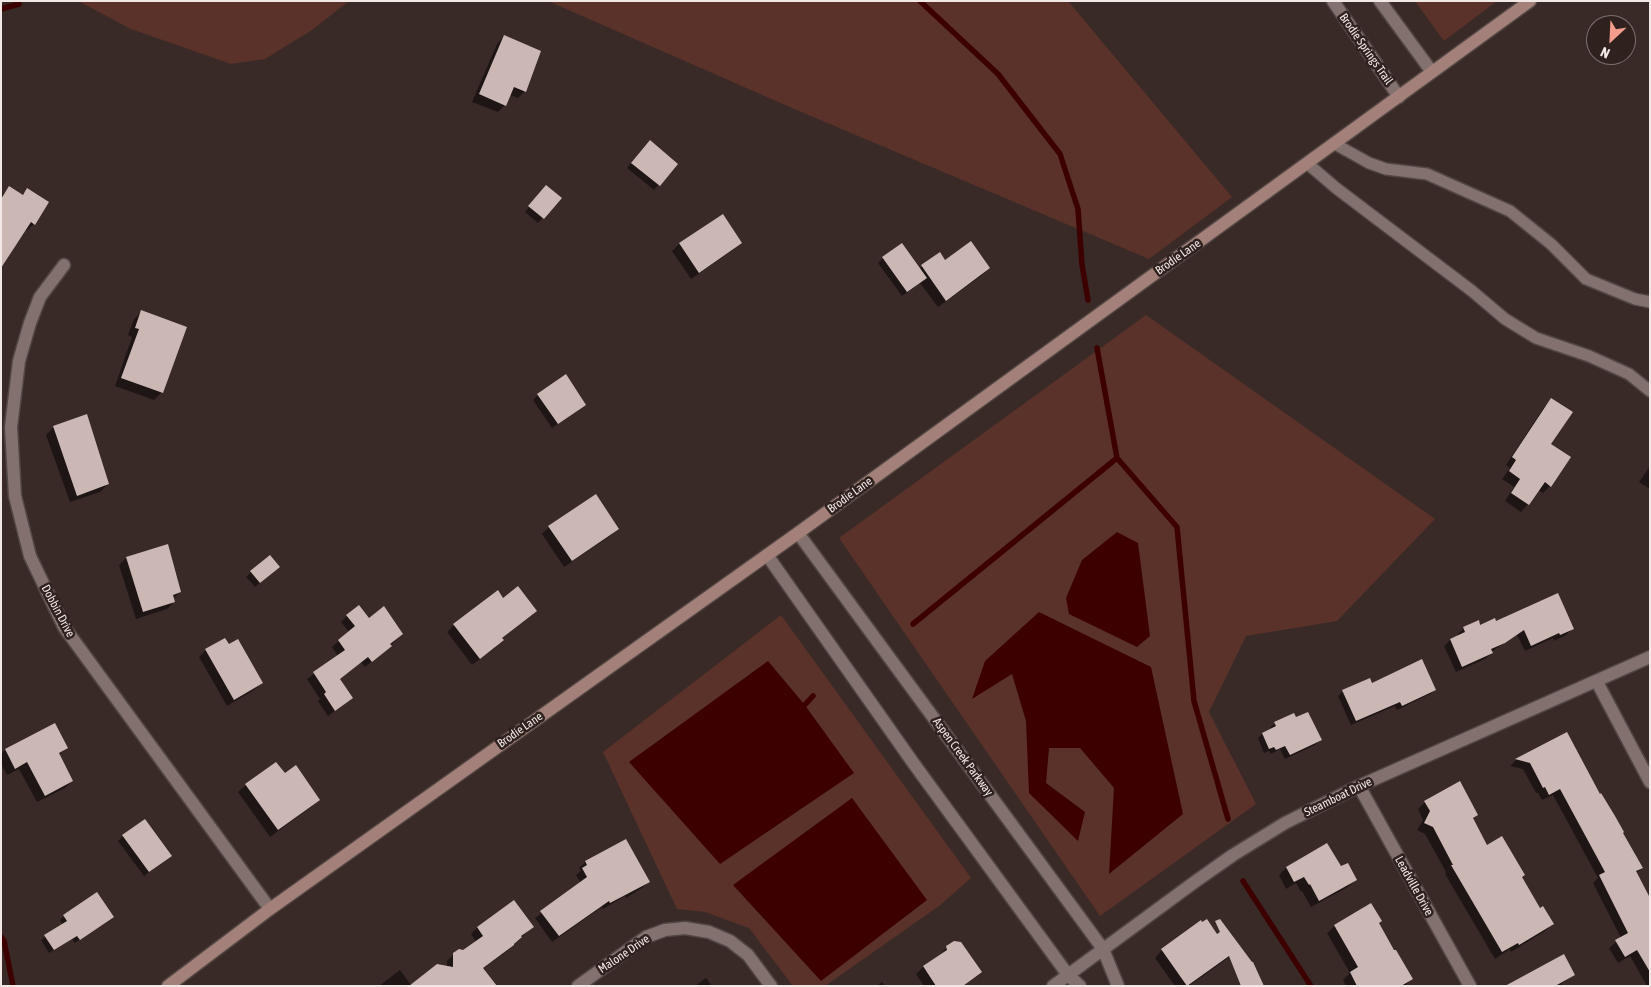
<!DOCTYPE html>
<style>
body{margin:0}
#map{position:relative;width:1651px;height:987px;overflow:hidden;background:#392a28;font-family:"Asap Condensed",sans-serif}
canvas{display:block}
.frame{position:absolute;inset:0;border:2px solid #f2e8e6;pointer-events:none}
.north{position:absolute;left:1586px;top:15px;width:50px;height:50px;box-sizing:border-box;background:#2e211e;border:1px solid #7c716e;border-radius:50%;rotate:205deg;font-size:14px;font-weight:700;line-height:20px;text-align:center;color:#f2e8e6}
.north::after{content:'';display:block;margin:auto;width:18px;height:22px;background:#f49d8d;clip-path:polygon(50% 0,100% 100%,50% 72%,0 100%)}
</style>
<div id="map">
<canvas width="1651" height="987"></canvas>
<div class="frame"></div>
<div class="north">N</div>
</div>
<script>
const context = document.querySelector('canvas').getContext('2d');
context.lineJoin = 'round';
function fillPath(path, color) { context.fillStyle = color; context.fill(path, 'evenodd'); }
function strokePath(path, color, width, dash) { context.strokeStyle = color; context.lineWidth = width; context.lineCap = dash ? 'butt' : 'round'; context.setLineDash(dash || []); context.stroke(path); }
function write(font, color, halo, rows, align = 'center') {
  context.font = font + ' "Asap Condensed",sans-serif'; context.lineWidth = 5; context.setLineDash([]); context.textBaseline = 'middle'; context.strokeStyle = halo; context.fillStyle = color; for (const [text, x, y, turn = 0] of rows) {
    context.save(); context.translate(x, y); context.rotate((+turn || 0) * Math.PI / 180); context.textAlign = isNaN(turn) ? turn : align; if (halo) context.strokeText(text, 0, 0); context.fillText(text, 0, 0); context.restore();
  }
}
fillPath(new Path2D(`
 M78,1h271l-37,29 -47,29 -34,5 -100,-35z
 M548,1h520l164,196 -83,62 -357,-151z
 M1415,1h82l-53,40z
 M1146,315l289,204 -98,102 -91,15 -37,76 47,92 -156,112 -261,-378z
 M781,615l190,263 -32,28 -114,80h-32l-44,-58 -44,-16 -28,-3 -74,-157z`), '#5a322a');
fillPath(new Path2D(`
 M1117,532l21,11 12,93 -13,11 -68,-33 -3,-16 16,-38z
 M1039,612l112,55 32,147 -74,60 5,-86 -34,-40h-31l-3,35 39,29 -7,29 -49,-48 -3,-72 -14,-47 -40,25 13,-38z
 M768,661l36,43 50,69 -134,91 -91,-102z
 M852,798l75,102 -106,81 -88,-96z`), '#3d0000');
fillPath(new Path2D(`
 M504,36l21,55 -7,7 -8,-3 -5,10 -7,7 -26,-10 25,-58z
 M645,146l31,18 -22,26 -27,-22z
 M9,188l12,8 6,-6 7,34 -8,7 -2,-1 -23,35v-69z
 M542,191l18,7 -22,25 -13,-11z
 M722,215l19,28 -8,7 -42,29 -19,-28 7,-7z
 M939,253l6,8 44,7 -8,8 -43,31 -18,-24 -18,13 -24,-33 5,-5 36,11z
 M141,312l21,80 -8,8 -39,-14 17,-49 -4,-2 6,-16z
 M538,395l47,9 -33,24 -19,-28z
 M1552,400l-2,44v42l-7,7 -5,-3 -10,14 -7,8 -16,-11 9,-14 -12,-8 8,-11 -4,-3 38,-58z
 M54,427l54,57 -8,8 -30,10 -24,-67z
 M1650,466v23l-11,-7z
 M549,527l69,2 -8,7 -46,31 -22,-33z
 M126,558l54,34 -7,7 1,3 -7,7 -31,10 -17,-54z
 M251,572h22l-18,15 -9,-10z
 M503,599l32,12 -34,28 1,1 -7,8 -23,17 -25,-33 7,-7z
 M347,616l21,4 34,14 -18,18 -19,15 -4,-5 -22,17 13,19 -24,18 -10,-15 2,-2 -13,-20 31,-23 -6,-9 17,-15 -8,-10z
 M1496,623l77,5 -7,7 -12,6 -1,-3 -28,13 -8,-16 -26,17 1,1 -7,6 -29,13 -12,-26 6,-6 8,-4v-2l6,-6z
 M206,650l56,33 -8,7 -27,16 -28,-49z
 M1371,684l64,6 -5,4 -33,16 -2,-4 -44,19 -13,-29 5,-5z
 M1295,718l25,22 -5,5 -30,14 -5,-10 -9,5 -2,-3 -5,2 -6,-15 4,-4 9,-5 -1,-1 5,-5z
 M54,724l12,24 -7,7 13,26 -7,7 -28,14 -18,-33 -12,6 -6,-11v-10l4,-4z
 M1567,733l32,63 43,72 -6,5 14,28v85h-3l-17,-30 -12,7 -9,-15 12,-10 -28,-55 5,-5 -45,-83 -11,5 -4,-7h-2l-13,-24 -13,-3 6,-6z
 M276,763l8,12 35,25 -8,7 -41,30 -32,-45 8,-7z
 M1425,802l52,13 -5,5 15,27 34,31 18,31 14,15 -8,7 -34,21 -1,-3 -15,10 -50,-85 1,-2 -21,-38 -8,-4 6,-10 -5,-11z
 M123,836l47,20 -26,20 -26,-35z
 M585,862l64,20 -7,6 -16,10 -1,-2 -22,13 -1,-2 -50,35 -17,-24 46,-35 -5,-8 5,-4 -2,-3z
 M1286,868h54l16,12 -8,7 -37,20 -9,-16 -1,1 -5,-9 -10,6 -7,-14z
 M514,902l18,25 -26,25 -24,17 13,17h-116l21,-16 11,15 36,-18v-6l7,-7 9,-3 13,-9 -5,-8 6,-6z
 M64,916l48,1 -37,26 -3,-4 -23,14 -8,-13 22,-15 -3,-5z
 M1378,923l33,56 -6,7h-59l-3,-6 7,-7 -23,-40 8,-7z
 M1202,924l30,31 -43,31h-14l-20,-28 7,-8z
 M947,947l33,25 -16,14h-40l-8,-12 7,-7 16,-11z
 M1573,975l-12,9 1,2h-51z
 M706,978l6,8h-17z
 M882,982l3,4h-8z`), '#0007');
strokePath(new Path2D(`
 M920,1l78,73 62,80 18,55 4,56 6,35
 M1,9l18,-5
 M1117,458l60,69 17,174 34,118
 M913,624l204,-166 -20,-110
 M800,710l13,-14
 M1243,881l68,105
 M1,937l3,4 9,45`), '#3d0000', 5.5);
fillPath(new Path2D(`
 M504,35l37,16 -15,41 -12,-5 -8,19 -27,-12z
 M650,140l28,24 -18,22 -29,-23z
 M546,185l16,13 -18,21 -16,-13z
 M9,186l14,9 4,-7 22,14 -14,23 -4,-3 -30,46v-69z
 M723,214l19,29 -43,30 -20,-30z
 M971,241l19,27 -44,33 -25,-36 19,-13 5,8z
 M902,243l25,35 -20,14 -25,-35z
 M141,310l46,17 -24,66 -42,-15 18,-49 -4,-1z
 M566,374l20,31 -28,19 -21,-30z
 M1551,398l22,14 -22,32 20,13 -20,30 -6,-5 -16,23 -18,-12 9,-14 -11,-8 7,-11 -4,-3z
 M87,414l22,70 -32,12 -24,-70z
 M596,494l23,35 -47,32 -24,-35z
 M168,544l13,48 -8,3 2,7 -32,10 -17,-55z
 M270,555l10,12 -20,16 -10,-12z
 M518,586l19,25 -35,27 2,2 -24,19 -27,-35 45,-34 5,8z
 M1558,593l16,36 -14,6 -1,-2 -28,13 -7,-16 -19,13 -14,6 2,4 -31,14 -12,-28 15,-7 -2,-5 16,-7 1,5 15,-7 1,3z
 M359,605l10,13 15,-12 19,28 -13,10 2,2 -20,16 -4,-5 -28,22 13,19 -18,13 -11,-17 2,-2 -13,-20 32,-22 -7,-10 17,-14 -9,-11z
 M225,638l4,6 9,-5 25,44 -29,17 -29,-51z
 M1422,659l14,31 -34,16 -2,-4 -44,19 -14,-31 28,-12 2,5z
 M1308,712l14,28 -32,15 -5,-9 -9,4 -2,-3 -5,2 -7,-16 14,-7 -2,-4 20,-9 2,4z
 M55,723l13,25 -9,5 14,28 -28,15 -18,-34 -12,7 -10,-20z
 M1567,732l33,62 1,-1 14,23 9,16 -1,1 20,35 -7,3 14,27v74l-13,-22 -12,7 -10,-17 13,-7 -29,-58 6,-3 -45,-83 -11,6 -4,-8 -2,1 -13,-25 -15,-4z
 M276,762l9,11 11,-8 24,35 -42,30 -33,-46z
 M1460,781l18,34 -5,3 14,27 15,-9 23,39 -3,2 18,31 3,-2 11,18 -35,21 -1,-2 -16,9 -51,-87h2l-20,-38 -9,-4 6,-12 -6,-10z
 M145,819l27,37 -23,16 -27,-37z
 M626,839l24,43 -40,21 -1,-2 -50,35 -19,-25 47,-34 -5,-9 5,-3 -2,-4z
 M1327,843l14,23 7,-3 9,17 -38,21 -9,-17 -1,1 -5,-8 -10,5 -8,-15z
 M97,892l17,25 -34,23 -3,-4 -23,14 -10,-15 23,-14 -4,-6z
 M514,900l20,27 -13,9 1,1 -8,7v1l-31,23 14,18h-88l28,-22 16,3v-14l6,-4 4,1 20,-14 -6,-9z
 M1371,903l11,18 -3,2 15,27h2l17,29 -12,7h-44l-7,-14 8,-5 -24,-42z
 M1207,919l10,15 3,-2 -5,-11 5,-2 32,43h1l11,24h-23l-12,-30 -42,30 -26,-37 40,-29 1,2z
 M954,941l7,1 21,30 -19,14h-27l-13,-20 24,-16 -1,-4z
 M1564,954l11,21 -20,11h-50z`), '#cbb8b5');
const service = new Path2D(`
 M1335,144l34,19 17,6 41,5 83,37 41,33 35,35 49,20 15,3
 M1308,164l28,24 136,103 33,28 31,19 53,18 40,18 21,17`);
const minor = new Path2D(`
 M1333,1l66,96
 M1380,1l52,71
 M64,265l-24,32 -10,26 -11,38 -8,66 4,69 15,60 34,71 206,282
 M798,533l305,416 15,37
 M767,555l147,209 154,211 12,11
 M1597,682l53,100
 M1359,786l111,200
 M578,986l68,-49 19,-7 20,-2 24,4 21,9 18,14 23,31
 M1053,986l143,-105 37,-26 52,-32 74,-37 291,-129`);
const secondary = new Path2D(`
 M168,986l102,-77 528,-376 732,-532`);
strokePath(service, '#524643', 14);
strokePath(minor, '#524643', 15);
strokePath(secondary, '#524643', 15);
strokePath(service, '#82716e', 11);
strokePath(minor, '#82716e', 12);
strokePath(secondary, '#a3807a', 12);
write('12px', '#f2e8e6', '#2e211e', [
 ["Brodie Springs Trail",1366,49,55],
 ["Brodie Lane",1178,257,-35],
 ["Brodie Lane",850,495,-36],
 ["Dobbin Drive",58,611,62],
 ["Brodie Lane",520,730,-35],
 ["Aspen Creek Parkway",963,757,54],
 ["Steamboat Drive",1338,797,-26],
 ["Leadville Drive",1414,886,61],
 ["Malone Drive",624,954,-34]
]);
</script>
